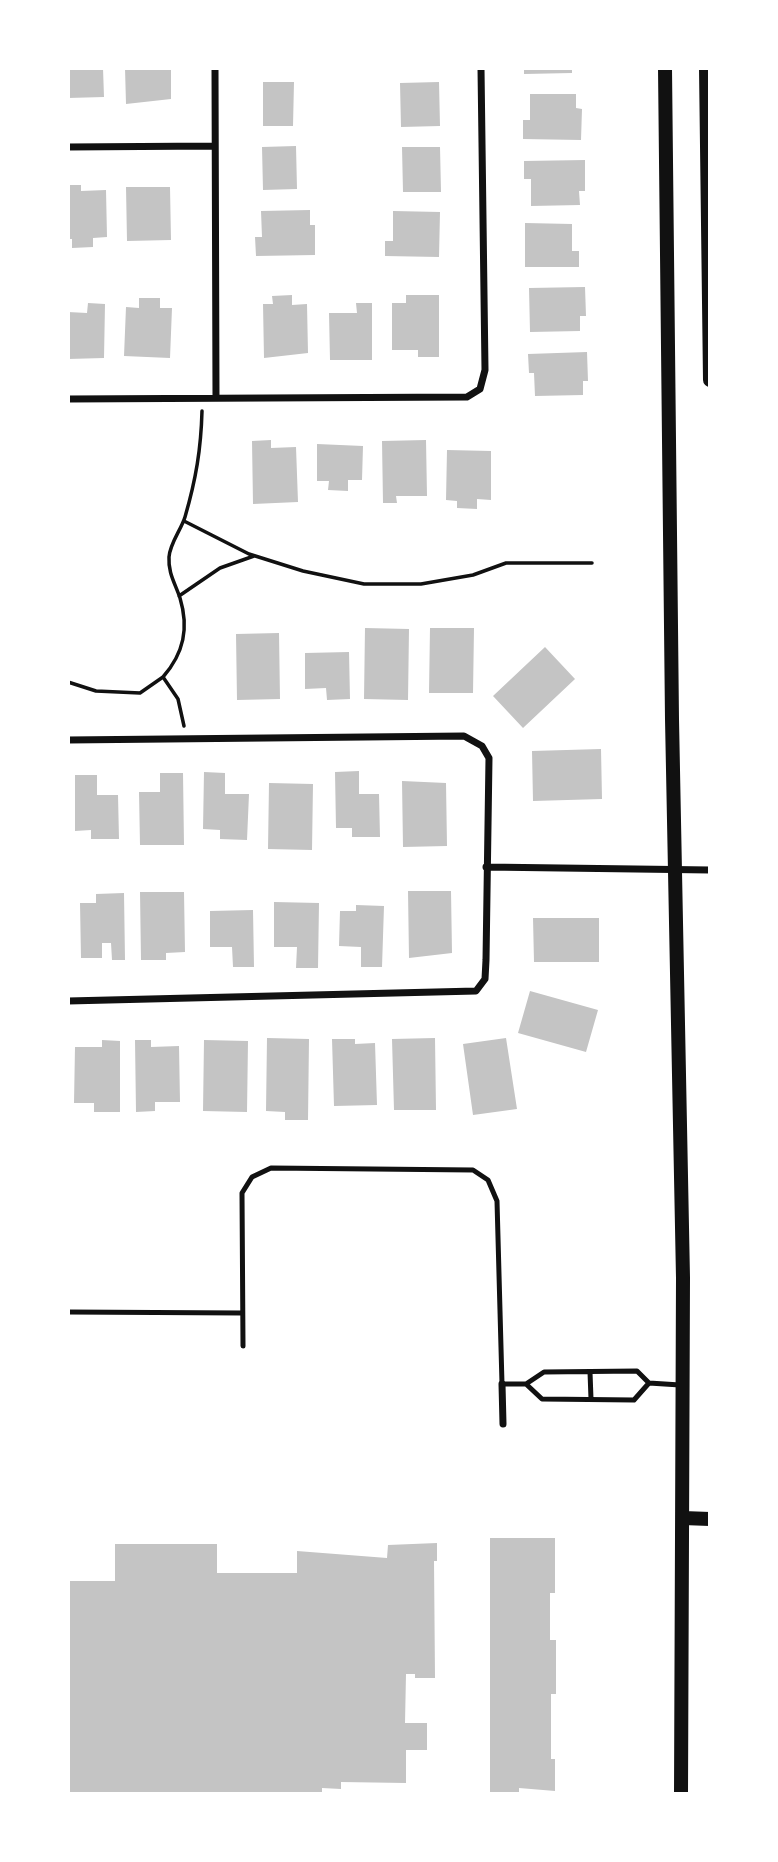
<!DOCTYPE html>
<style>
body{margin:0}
#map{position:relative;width:778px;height:1862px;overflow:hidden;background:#fff;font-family:"Varela Round",sans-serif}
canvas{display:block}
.frame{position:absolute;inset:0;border:70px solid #fff;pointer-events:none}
</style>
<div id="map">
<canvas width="778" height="1862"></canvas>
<div class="frame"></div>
</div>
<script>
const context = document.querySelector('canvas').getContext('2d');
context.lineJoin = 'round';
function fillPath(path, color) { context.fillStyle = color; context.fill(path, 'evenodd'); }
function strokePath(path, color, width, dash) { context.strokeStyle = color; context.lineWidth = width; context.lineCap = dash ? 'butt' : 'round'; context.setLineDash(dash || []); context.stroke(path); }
fillPath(new Path2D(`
 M68,68h35l1,29 -36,1z
 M125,68h46v31l-45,5z
 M524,68h48v5l-48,1z
 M263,82h31l-1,44h-30z
 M439,82l1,44 -39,1 -1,-44z
 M530,94h46v14l6,1 -1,31 -58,-1v-19h7z
 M296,146l1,43 -34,1 -1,-43z
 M402,147h38l1,45h-38z
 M585,160v31h-6l1,14 -49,1v-27h-7v-18z
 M68,185h13v6l25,-1 1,47 -14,1v9l-21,1v-9h-4z
 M126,187h44l1,53 -44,1z
 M310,210v15h5v30l-59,1 -1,-19h7l-1,-26z
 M393,211l47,1 -1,45 -54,-1v-15h8z
 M525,223l47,1v27h7v16h-54z
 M585,287l1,29h-6v15l-50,1 -1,-44z
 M292,295v10l15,-1 1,49 -44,5 -1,-54h10l-1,-8z
 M406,295h33v62h-21v-7h-26v-47h14z
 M139,298h21v10h12l-2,50 -46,-2 2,-49 13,1z
 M88,303l17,1 -1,54 -36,1v-47l19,1z
 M356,303h16v57h-42l-1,-47h28z
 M587,352l1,29h-5v14l-48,1 -1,-23h-5l-1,-19z
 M271,440v8l25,-1 2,55 -45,2 -1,-63z
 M426,440l1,56h-31l1,7h-14l-1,-62z
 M317,444l46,2 -1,34h-14v11l-20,-1 1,-9h-12z
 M447,450l44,1v49l-14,-1v10l-20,-1v-7l-11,-1z
 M365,628l44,1 -1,71 -44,-1z
 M430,628h44l-1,65h-44z
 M279,633l1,66 -43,1 -1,-66z
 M545,647l30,32 -52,49 -30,-32z
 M349,652l1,47 -23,1 -1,-12 -21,1v-36z
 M601,749l1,50 -69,2 -1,-50z
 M359,771v23h20l1,43h-28v-9h-16l-1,-56z
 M204,772l21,1v21h24l-2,46 -27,-1v-9l-17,-1z
 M160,773h23l1,72h-44l-1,-53h21z
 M75,775h22v20h21l1,44h-28v-9l-16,1z
 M402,781l44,2 1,63 -44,1z
 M269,783l44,1 -1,66 -44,-1z
 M408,891h43l1,62 -43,5z
 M140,892h44l1,60 -19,1v7h-25z
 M124,893l1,67h-13l-1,-17h-9v15h-21l-1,-55h16v-9z
 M274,902l45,1 -1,65h-22l1,-21h-23z
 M356,905l28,1 -2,61h-21v-20l-22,-1 1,-35h16z
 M253,910l1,57h-21l-1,-20h-22v-36z
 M533,918h66v44h-65z
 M530,991l68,19 -12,42 -68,-19z
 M267,1038l42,1 -1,81h-23v-8l-19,-1z
 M435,1038l1,72h-42l-2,-71z
 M506,1038l11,71 -44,6 -10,-71z
 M332,1039h23v5l20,-1 2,62 -43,1z
 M102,1040l18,1v71h-26v-9h-20l1,-56h27z
 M135,1040h16v7l28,-1 1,56h-25v9l-19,1z
 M204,1040l44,1 -1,71 -44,-1z
 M490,1538h65v55h-5v47h6v54h-5v65h4v32l-36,-3v6h-29z
 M437,1543v18h-3l1,117h-20v-4h-9l-1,49h22v27h-21v33l-65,-1v7l-19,-1v6h-254v-213h47v-37h102v29h80v-22l90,7 1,-13z`), '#c4c4c4');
strokePath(new Path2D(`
 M184,521l65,33 54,17 61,13h57l52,-9 33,-12h86
 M179,596l41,-28 34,-12
 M68,682l28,9 44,2 23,-16
 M184,726l-6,-27 -15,-22c21,-24 26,-49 17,-79 -5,-15 -12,-25 -11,-41 1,-14 12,-27 16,-40 11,-38 16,-68 17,-106`), '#111', 3.5);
strokePath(new Path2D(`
 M68,1312l174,1
 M243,1346l-1,-153 10,-16 19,-9 202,2 15,10 9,21 5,183h24
 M590,1372l1,27
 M649,1383l-15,17 -92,-1 -16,-15 18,-12 93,-1 12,12 31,2`), '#111', 5);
strokePath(new Path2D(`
 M215,68l1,330
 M68,147l146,-1
 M68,399l399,-2 13,-8 5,-19 -4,-302
 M68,740l396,-4 18,10 7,12 -3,202 -1,19 -9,12 -408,10
 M486,867l224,3
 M502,1384l1,40`), '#111', 7);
strokePath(new Path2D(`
 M665,68l7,651 11,559 -2,516
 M706,68l4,312
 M683,1518l27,1`), '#111', 14);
</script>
